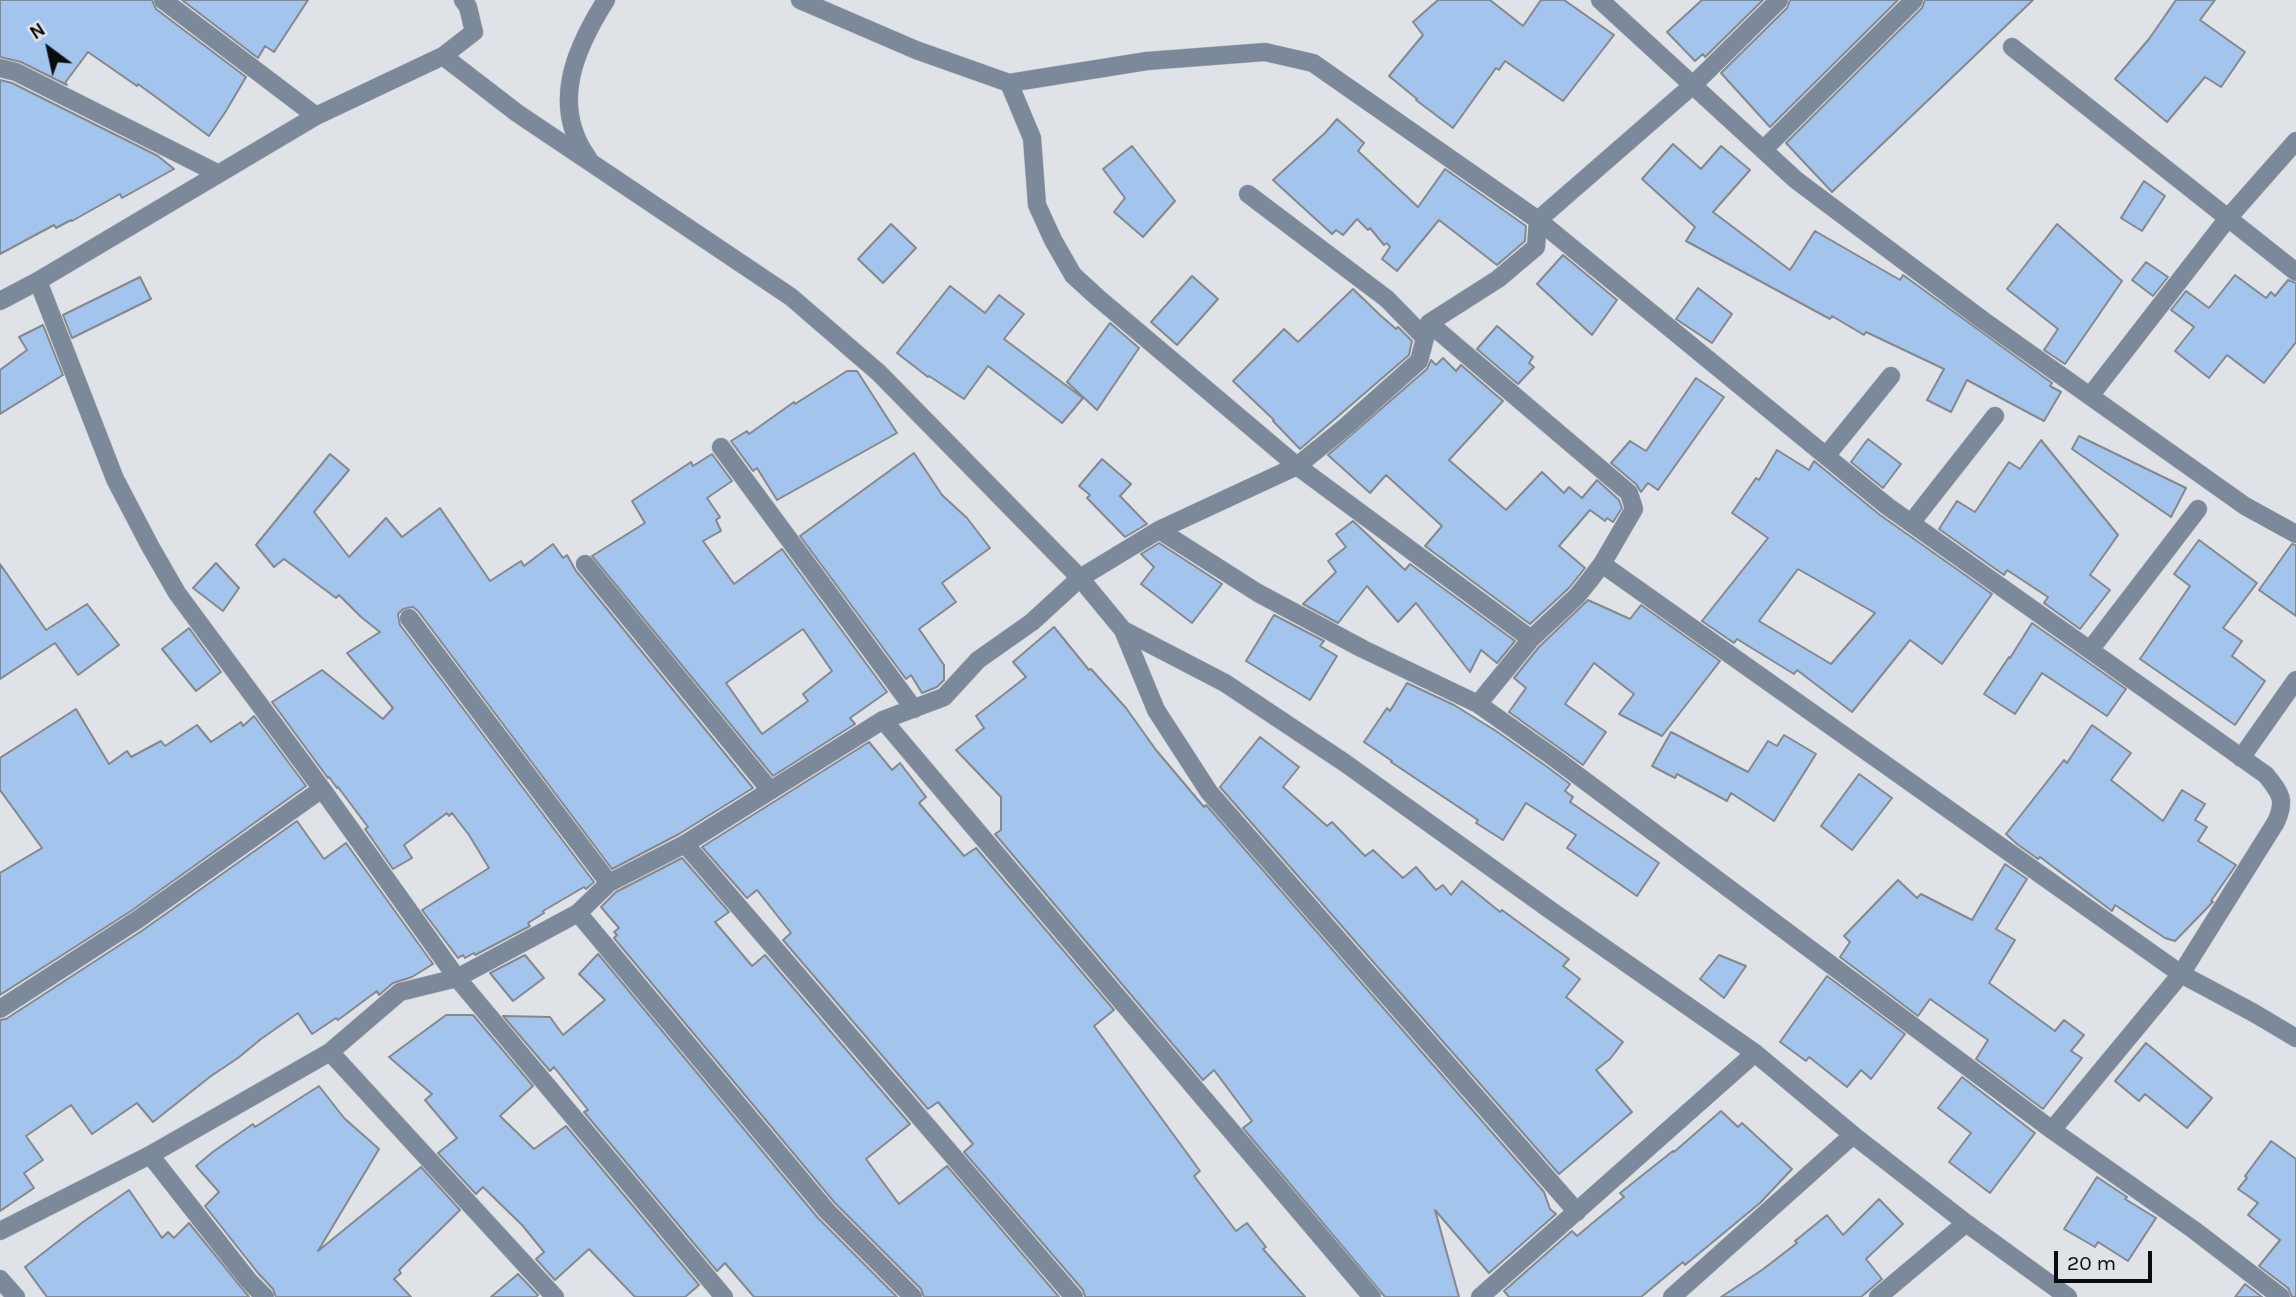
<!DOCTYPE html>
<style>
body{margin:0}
#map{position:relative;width:2296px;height:1297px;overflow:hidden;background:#dfe3e7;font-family:Karla,sans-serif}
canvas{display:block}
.north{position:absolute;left:14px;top:14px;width:70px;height:70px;-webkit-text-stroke:5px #dfe3e7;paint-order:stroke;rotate:327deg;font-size:19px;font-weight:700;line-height:28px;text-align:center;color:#0b0c0e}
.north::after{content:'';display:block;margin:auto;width:24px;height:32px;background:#0b0c0e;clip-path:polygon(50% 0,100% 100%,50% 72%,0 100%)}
.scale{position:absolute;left:2054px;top:1251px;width:98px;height:32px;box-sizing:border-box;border:4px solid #0b0c0e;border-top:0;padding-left:9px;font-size:21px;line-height:24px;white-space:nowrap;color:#0b0c0e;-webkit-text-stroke:5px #dfe3e7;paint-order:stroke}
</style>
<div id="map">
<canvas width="2296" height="1297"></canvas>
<div class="north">N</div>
<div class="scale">20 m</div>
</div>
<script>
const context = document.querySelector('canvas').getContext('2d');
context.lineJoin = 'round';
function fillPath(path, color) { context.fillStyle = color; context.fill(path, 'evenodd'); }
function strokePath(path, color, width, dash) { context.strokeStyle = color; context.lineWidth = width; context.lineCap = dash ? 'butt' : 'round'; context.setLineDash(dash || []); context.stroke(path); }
const building = new Path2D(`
 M0,0h152l4,9 90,68 -20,34 -17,25 -71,-52 -1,2 -49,-34 -23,31 2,2 -46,-23 -21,-5z
 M182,0h126l-34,52 -9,-6 -7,12z
 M1438,0h52l33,26 18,-26h23l50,35 -51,66 -58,-40 -6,9 -3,-2 -43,60 -37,-28 1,-1 -28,-23 34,-41 -10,-13z
 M1702,0h61l-58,57 -2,-3 -8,7 -28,-29z
 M1790,0h108l-128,127 -49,-54 66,-65z
 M1925,0h108l-201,192 -46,-49 136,-135z
 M2176,0h39l-15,20 45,32 -24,35 -16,-10 -38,45 -52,-43 34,-40z
 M0,80l12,3 146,73 16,13 -52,29 -2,-4 -48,27 -1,-1 -15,8 -2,-3 -54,29z
 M1337,119l27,24 -6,8 60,56 27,-38 81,57 -1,15 -28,24 -58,-45 -42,51 -15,-12 8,-12 -3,-4 -3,2 -14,-17 -2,2 -11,-11 -14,16 -7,-5 -4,4 -59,-54 52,-47z
 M1673,144l28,25 20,-23 29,24 -37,42 77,58 25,-39 85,49 3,-5 149,108 -2,3 11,6 -17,29 -77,-41 -16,32 -24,-12 17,-31 -78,-37 -2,3 -32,-19 -2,3 -144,-78 9,-14 -53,-48z
 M1132,146l43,55 -32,36 -29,-25 11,-14 -22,-29z
 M2144,181l21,15 -23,35 -21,-13z
 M891,224l25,24 -33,35 -25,-24z
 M2057,224l65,57 -57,83 -21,-14 14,-21 -51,-40z
 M1563,255l54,45 -25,35 -55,-51z
 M2146,262l22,15 -15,19 -21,-16z
 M2235,275l31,23 5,-6 4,4 13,-16 8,3v59l-32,41 -37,-28 -18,23 -34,-27 19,-24 -23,-17 15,-19 23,17z
 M1192,276l26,23 -41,46 -26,-23z
 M140,277l11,22 -79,39 -9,-23z
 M950,286l35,27 14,-18 25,19 -20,25 79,59 -21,25 -74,-57 -24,33 -35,-23 -1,1 -31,-24z
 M1698,288l34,26 -20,29 -36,-24z
 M1353,289l27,26 16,14 2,-2 14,14 -3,14 -109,94 -27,-28 1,-1 -41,-39 51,-52 14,13z
 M1110,323l29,25 -42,62 -30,-28z
 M43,325l20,50 -63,39v-44l27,-20 -8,-13z
 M1497,326l36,31 -4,6 5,4 -16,17 -41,-35z
 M1443,358l13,13 5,-6 42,36 -54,59 57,50 36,-38 22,21 5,-6 13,11 15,-18 22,20 3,8 -9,14 -6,-4 -2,3 -15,-11 -31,36 26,22 -16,20 -39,36 -105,-78 17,-20 -56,-51 -16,18 -42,-38 99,-86 4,-9 5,5z
 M847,371h10l40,62 -120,67 -20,-32 -4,3 -22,-30 16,-10 2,3 45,-32 1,2z
 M1696,378l28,19 -66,93 -10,-7 -7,9 -5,-8 -25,-21 19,-22 16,10z
 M2079,436l107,52 -15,29 -99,-68z
 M1868,439l33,25 -18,24 -32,-26z
 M2041,440l77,95 -28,40 20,15 -30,39 -36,-26 4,-6 -41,-27 -3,5 -65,-46 18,-28 18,11 34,-50 11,7z
 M1777,450l32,20 5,-9 66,54 112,79 -50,70 -32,-24 -58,72 -55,-42 -3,4 -57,-35 -3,4 -32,-22 66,-83 -36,-25 24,-35 3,2zM1798,569l77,44 -44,51 -72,-43z
 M914,453l28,42 25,23 23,30 -48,35 14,19 -37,27 25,36v15l-7,7 -15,6 -11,-18 -5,4 -106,-143z
 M330,454l19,16 -35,42 35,45 37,-39 16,19 38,-29 50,73 31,-20 3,5 29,-22 10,14 4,-3 9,16 177,217 -74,46 -67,35 -194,-258 -5,-4 -10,2 -5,5 2,11 194,257 -8,7 -2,-2 -41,24 1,2 -16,10 2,3 -55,29 -1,-2 -9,5 -2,-3 -5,3 -36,-48 67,-42 -20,-33 -17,-22 -3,3 -2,-3 -43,32 8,13 -19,11 -28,-40 3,-2 -30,-40 -1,1 -8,-11 -1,1 -56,-76 50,-32 61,49 10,-11 -46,-55 33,-21 -19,-15 -22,-22 -3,3 -52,-39 -10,8 -18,-22z
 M712,454l20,27 -25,17 13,19 -4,3 5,11 -18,10 31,43 48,-35 105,143 -37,26 5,6 -82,52 -181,-220 53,-33 -13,-22 59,-39 2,4zM803,629l29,42 -29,23 5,7 -46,33 -36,-51z
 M1102,459l29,25 -11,12 27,28 -22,13 -38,-39 3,-3 -11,-9z
 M1353,521l52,49 5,-6 105,77 -18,22 -16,-13 -11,22 -54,-69 -18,19 -31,-36 -29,37 -35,-19 33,-32 -8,-11 18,-14 -10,-13z
 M2199,540l58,43 -34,45 19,13 -10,15 33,25 -30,44 -95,-66 50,-73 -16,-12z
 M1159,543l63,41 -30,39 -51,-39 13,-17 -13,-13z
 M2292,544l4,1v71l-37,-26z
 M216,563l23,25 -16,23 -30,-23z
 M0,564l46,66 41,-26 32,41 -41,30 -23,-32 -55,36z
 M1588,600l42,19 11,-14 79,56 -58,75 -43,-22 15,-20 -40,-31 -29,41 41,28 -23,33 -74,-53 17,-24 -12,-10 25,-31z
 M1274,615l50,26 -4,5 17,10 -27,44 -64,-39z
 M2032,623l94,66 -19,27 -65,-43 -27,41 -31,-20 25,-37 1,1z
 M1054,627l35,43 2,-1 35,39 30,42 48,57 2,-2 338,387 6,17 6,5 -67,59 -54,-63 24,87h-74l-142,-169 9,-7 -38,-51 -11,10 -208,-246 6,-4v-33l-45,-47 28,-22 -8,-12 50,-39 -13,-15z
 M189,628l32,44 -25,19 -34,-42z
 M1407,683l47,22 42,26 50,35 24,18 -5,7 8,6 -3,5 89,61 -22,33 -70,-48 9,-13 -50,-32 -23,37 -27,-17 2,-3 -87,-58 1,-1 -28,-19 23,-34 3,3z
 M76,709l33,55 18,-13 4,6 30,-16 4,5 32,-21 14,17 30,-20 2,4 11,-10 52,70 -175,125 -131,84v-122l42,-25 -42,-58v-32z
 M2092,725l39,28 -20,27 52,41 19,-31 23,14 -10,16 12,7 -9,14 38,24 -25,36 2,1 -3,3 -35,36 -10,-3 -50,-33 -3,6 -72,-54 -2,2 -21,-15 -11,-10 58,-74 3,3z
 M1671,732l77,40 20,-31 9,5 7,-11 32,19 -42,67 -43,-28 -4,8 -50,-27 -2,4 -23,-12z
 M1260,737l39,30 -16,20 44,39 5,-4 33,34 8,-6 30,28 13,-11 20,23 7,-5 8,10 11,-14 38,31 2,-2 67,49 -6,7 17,13 -14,18 57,45 -13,17 -14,11 36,42 -73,62 -339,-387z
 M869,742l23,28 8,-7 26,34 -7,6 45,53 12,-8 138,162 -20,16 106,145 -6,5 42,55 11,-8 19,24 -3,2 42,48h-220l-2,-7 -119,-138 9,-8 -35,-42 -10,7 -145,-169 8,-7 -34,-43 -10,8 -45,-51z
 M1859,774l33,24 -40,52 -31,-24z
 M297,821l27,38 22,-16 87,121 -21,13 -19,6 -14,12 -2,-4 -39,29 -2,-2 -24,16 -14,-21 -37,26 -23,19 -27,18 -58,46 -16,-19 -45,31 -21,-29 -45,31 17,24 -19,13 10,15 -34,23v-191l6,-1 137,-89z
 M682,858l47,54 -14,10 37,44 13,-11 145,169 -44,35 33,45 48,-38 112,131h-135l-3,-8 -86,-86 -221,-265 3,-3 -3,-3 5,-4 -18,-21 15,-15z
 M2005,864l22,15 -31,50 19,11 -26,43 66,48 9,-11 20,15 -13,16 11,7 -39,51 -67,-50 12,-19 -58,-41 -12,17 -78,-59 10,-15 -6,-6 54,-56 19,18 4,-4 51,26z
 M598,954l220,264 79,79h-143l-29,-34 -8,8 -133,-159 4,-2 -34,-43 -4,4 -47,-55 47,1 13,18 42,-35 -26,-26z
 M525,955l19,23 -31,23 -23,-28z
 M1719,955l27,11 -22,32 -24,-19z
 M1827,976l78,58 -34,45 -10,-9 -14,17 -38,-30 -3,4 -26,-19z
 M446,1015h27l60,71 -33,30 34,33 32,-23 133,159 -14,12h-50l-46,-48 -34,31 -19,-21 8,-7 -22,-27 -39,-38 -7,7 -38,-41 19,-15 -32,-38 7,-6 -43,-37z
 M2146,1043l66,55 -25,30 -42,-34 -6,7 -24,-20z
 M1962,1077l73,56 -45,60 -41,-31 22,-29 -33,-25z
 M319,1086l25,32 35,31 -61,102 103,-84 39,43 -61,60 2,3 -7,6 17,18h-135l-3,-8 -15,-16 -53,-67 14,-14 -23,-26 18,-15 39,-27 2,3z
 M1721,1111l17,16 4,-4 50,46 -32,34 -75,62 -2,-3 -42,35h-132l-5,-6 68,-60 5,5 47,-39 -4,-4 53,-42 1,1z
 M2271,1141l25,18v138h-4l-4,-9 -29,-22 21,-26 -32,-25 10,-12 -20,-14 9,-11 -2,-2z
 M2097,1177l30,20 -2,2 31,19 -28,43 -30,-19 -3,5 -31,-18z
 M129,1190l33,48 6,-6 6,6 15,-15 60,74h-202l-22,-30 58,-45z
 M1879,1199l24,25 -37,35 16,20 -21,18h-140l41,-27 35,-27 -2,-2 32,-26 16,20z
 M518,1274l20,21 -2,2h-45z
 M2245,1284l17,13h-27z`);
fillPath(building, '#a2c4ed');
strokePath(building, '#85888c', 2);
const minor = new Path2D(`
 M163,0l153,116 127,-60 74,57 274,184 88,76 201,205 43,52 102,53 120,80 208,149 202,141 98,82 113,88 102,74
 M800,0l116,50 93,33 138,-22 118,-9 48,11 225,157 349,286 379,269c15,19 20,25 10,47l-95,152 -129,156
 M1600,0l196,180 188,141 261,185 51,28
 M2012,47l284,225
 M443,56l31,-24 -6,-25 -5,-7
 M0,68l16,4 201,101
 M1009,83l23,55 5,67 16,35 20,35 24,22 200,169 234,173
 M1763,150l151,-150
 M588,158c-38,-53 -13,-109 18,-158
 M1248,194l139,105 38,39
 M38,281l77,198 35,67 27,47 145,196
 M0,301l38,-20 278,-165
 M1429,323l200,170 5,16 -32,55 -13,17 -12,15 -46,43 -53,65
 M2090,396l138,-178 68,-77
 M721,447l193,262
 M1826,456l65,-80
 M1911,523l84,-107
 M1159,530l99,63 105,56 115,55 75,53 499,373 142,100 87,67
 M585,564l185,226
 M1602,564l579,410 73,39 42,25
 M409,618l200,265
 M1123,630l33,80 53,82 368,420
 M2090,650l108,-141
 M883,720l489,577
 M2241,758l55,-78
 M685,844l389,453
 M578,913l249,298 86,86
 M0,1009l137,-89 185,-131 135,189 267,319
 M330,1052l225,245
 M150,1155l99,126 16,16
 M0,1231l150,-76 180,-103 70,-60 57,-14 121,-65 31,-30 76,-39 198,-124 61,-23 34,-37 54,-38 48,-44 79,-48 138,-64 47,-38 75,-67 10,-38 69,-44 38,-32 2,-27 155,-135 86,-85
 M0,1279l16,18
 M1480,1297l275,-244
 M1672,1297l181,-162
 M1878,1297l88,-74`);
strokePath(minor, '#bdc1c4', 19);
strokePath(minor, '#7b899b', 18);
</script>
